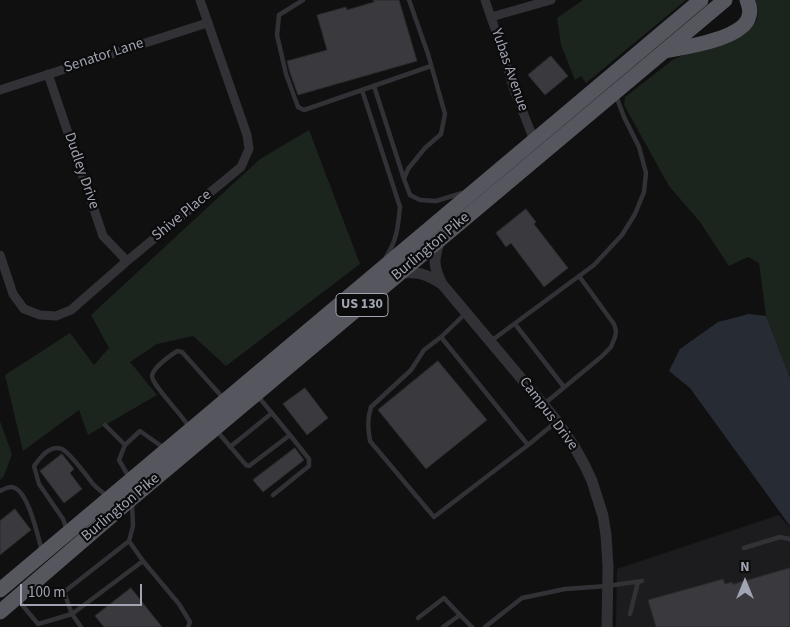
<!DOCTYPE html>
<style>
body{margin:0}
#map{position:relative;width:790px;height:627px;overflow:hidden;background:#101011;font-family:"Source Sans 3",sans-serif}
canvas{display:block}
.north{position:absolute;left:720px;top:557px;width:50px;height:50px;-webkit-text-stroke:4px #0b0b0c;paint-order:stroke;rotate:0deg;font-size:14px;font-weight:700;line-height:20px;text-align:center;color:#a1a4b2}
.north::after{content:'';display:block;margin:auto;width:18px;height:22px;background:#a1a4b2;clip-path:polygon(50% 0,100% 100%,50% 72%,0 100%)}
.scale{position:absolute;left:20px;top:584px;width:122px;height:22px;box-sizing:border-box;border:2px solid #a1a4b2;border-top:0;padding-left:6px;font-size:15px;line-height:18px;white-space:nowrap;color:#a1a4b2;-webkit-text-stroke:4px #0b0b0c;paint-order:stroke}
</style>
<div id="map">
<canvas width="790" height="627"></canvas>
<div class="north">N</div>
<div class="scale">100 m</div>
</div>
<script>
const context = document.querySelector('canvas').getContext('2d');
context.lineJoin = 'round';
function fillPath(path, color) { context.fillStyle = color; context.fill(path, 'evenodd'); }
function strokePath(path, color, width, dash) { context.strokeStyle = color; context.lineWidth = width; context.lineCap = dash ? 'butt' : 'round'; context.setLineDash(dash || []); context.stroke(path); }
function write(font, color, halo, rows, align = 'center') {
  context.font = font + ' "Source Sans 3",sans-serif'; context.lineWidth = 4.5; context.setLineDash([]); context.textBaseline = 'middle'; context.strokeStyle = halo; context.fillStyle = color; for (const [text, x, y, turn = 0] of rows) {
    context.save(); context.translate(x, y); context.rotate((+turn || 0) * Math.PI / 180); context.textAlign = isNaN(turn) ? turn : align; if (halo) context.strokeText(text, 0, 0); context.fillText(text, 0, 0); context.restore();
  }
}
fillPath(new Path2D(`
 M779,515l11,13v99h-174l1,-58z`), '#1c1c1e');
fillPath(new Path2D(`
 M583,0h103l-100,83 -5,-7 -6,4 -14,-35 -4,-27z
 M755,0h35v378l-24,-62 -7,-53 -11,-6 -19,9 -29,-44 -31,-36 -45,-81 1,-8 49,-38 19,-8 52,-17 12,-14 1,-11z
 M309,130l51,134 -134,102 -33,-30 -36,8 -27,18 27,33 -69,40 -9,-25 -56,41 -18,-76 65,-42 24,32 15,-17 -18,-33 169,-156z
 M0,421l12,33 -8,22 -4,4z`), '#1c241e');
fillPath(new Path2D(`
 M749,314l17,2 24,62v148l-100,-138 -21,-17 11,-22 38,-27z`), '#272c34');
const building = new Path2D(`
 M373,0h26l18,61 -119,34 -8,-22 -3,-12 40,-11 -10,-35 29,-8 1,3 27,-8z
 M551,56l17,20 -23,19 -17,-20z
 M526,209l10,13 -2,2 34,44 -24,19 -33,-44 -5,4 -10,-14z
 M438,361l49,59 -61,49 -48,-59z
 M305,388l23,30 -21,17 -24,-31z
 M295,448l9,12 -41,32 -10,-12z
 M62,454l12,15 -4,4 12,16 -18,14 -24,-32z
 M15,509l16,21 -31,25v-34z
 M790,568v59h-134l-8,-27 75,-21 2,5 7,-2 1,2z
 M131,588l31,39h-58l-9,-11z`);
fillPath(building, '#3a3a3e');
strokePath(building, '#2a2a2d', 1);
strokePath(new Path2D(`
 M303,0l-24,15 -2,20 9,39 12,33 6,3 58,-20 38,117c-2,20 -3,33 -14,50
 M409,0l19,54 17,60 -4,20 -16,14 -17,21 -4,10 6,16 10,5 16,1 26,-8
 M374,86l30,93
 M362,90l69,-24
 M465,314l-24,23 87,108 28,-23
 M515,324l49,63
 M441,337l-17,13 -13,20 -40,37c-4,12 -3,21 -1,34l64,76 94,-72
 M491,341l103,-76 28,-30 13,-21 9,-22 2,-19 -7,-26 -15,-30 -8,-21
 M257,395l33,40
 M544,404l57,-47 10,-10 4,-10 1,-6 -2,-7 -35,-48
 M105,425l20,20 15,-14 24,17
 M189,427c-6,-11 -37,-42 -37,-51 1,-9 18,-20 25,-25l5,1 42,47
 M216,430l30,35 3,1 41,-31 19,24v7l-36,29
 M125,445l-6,15 10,17
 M230,447l42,-34
 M0,491c4,-2 7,-4 12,-4 16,2 26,50 30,64
 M132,503l1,23 -4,15 14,20 36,43 11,18 -2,5
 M67,530l-4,-11 -24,-35 -5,-18c6,-8 16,-22 28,-17 9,5 24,26 31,35 5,5 10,9 15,13
 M129,541l-65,51 8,22 71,-53
 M744,548l36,-11 10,2
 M19,601l19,23 34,-10 9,13
 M630,614l8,-32
 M418,618l26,-20 16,17
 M443,627l17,-12 12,12
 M485,627l37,-29 43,-9 42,-3 35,-5`), '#313136', 4.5);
strokePath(new Path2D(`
 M485,0l18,52 10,35 21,53
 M491,17l60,-17
 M48,74l55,162 24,25
 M0,90l207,-67
 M0,255l13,39 11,15 16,6 16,1 15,-6 56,-49 114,-94 8,-18 -2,-14 -47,-135`), '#313136', 9);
strokePath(new Path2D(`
 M440,240c-7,19 -7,26 2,44l115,137 17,25 11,20 7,15 11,35 3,19 2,31 -1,61
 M400,273c18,-1 25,0 40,10`), '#313136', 11);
strokePath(new Path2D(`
 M665,51c21,-4 79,-12 84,-35 2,-6 0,-11 -2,-16
 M0,590l701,-590
 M0,612l131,-113 594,-499`), '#55565e', 15);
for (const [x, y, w] of [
 [362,305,52]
]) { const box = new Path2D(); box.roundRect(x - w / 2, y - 11.5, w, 23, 4); context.fillStyle = '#0b0b0c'; context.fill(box); strokePath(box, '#a1a4b2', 1); }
write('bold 14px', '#a1a4b2', null, [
 ["US 130",362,305]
]);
write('15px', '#a1a4b2', '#0b0b0c', [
 ["Senator Lane",104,56,-18],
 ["Yubas Avenue",509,70,71],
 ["Dudley Drive",81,171,71],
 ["Shive Place",182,216,-39],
 ["Burlington Pike",431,247,-40],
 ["Campus Drive",548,414,53],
 ["Burlington Pike",121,508,-40]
]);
</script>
